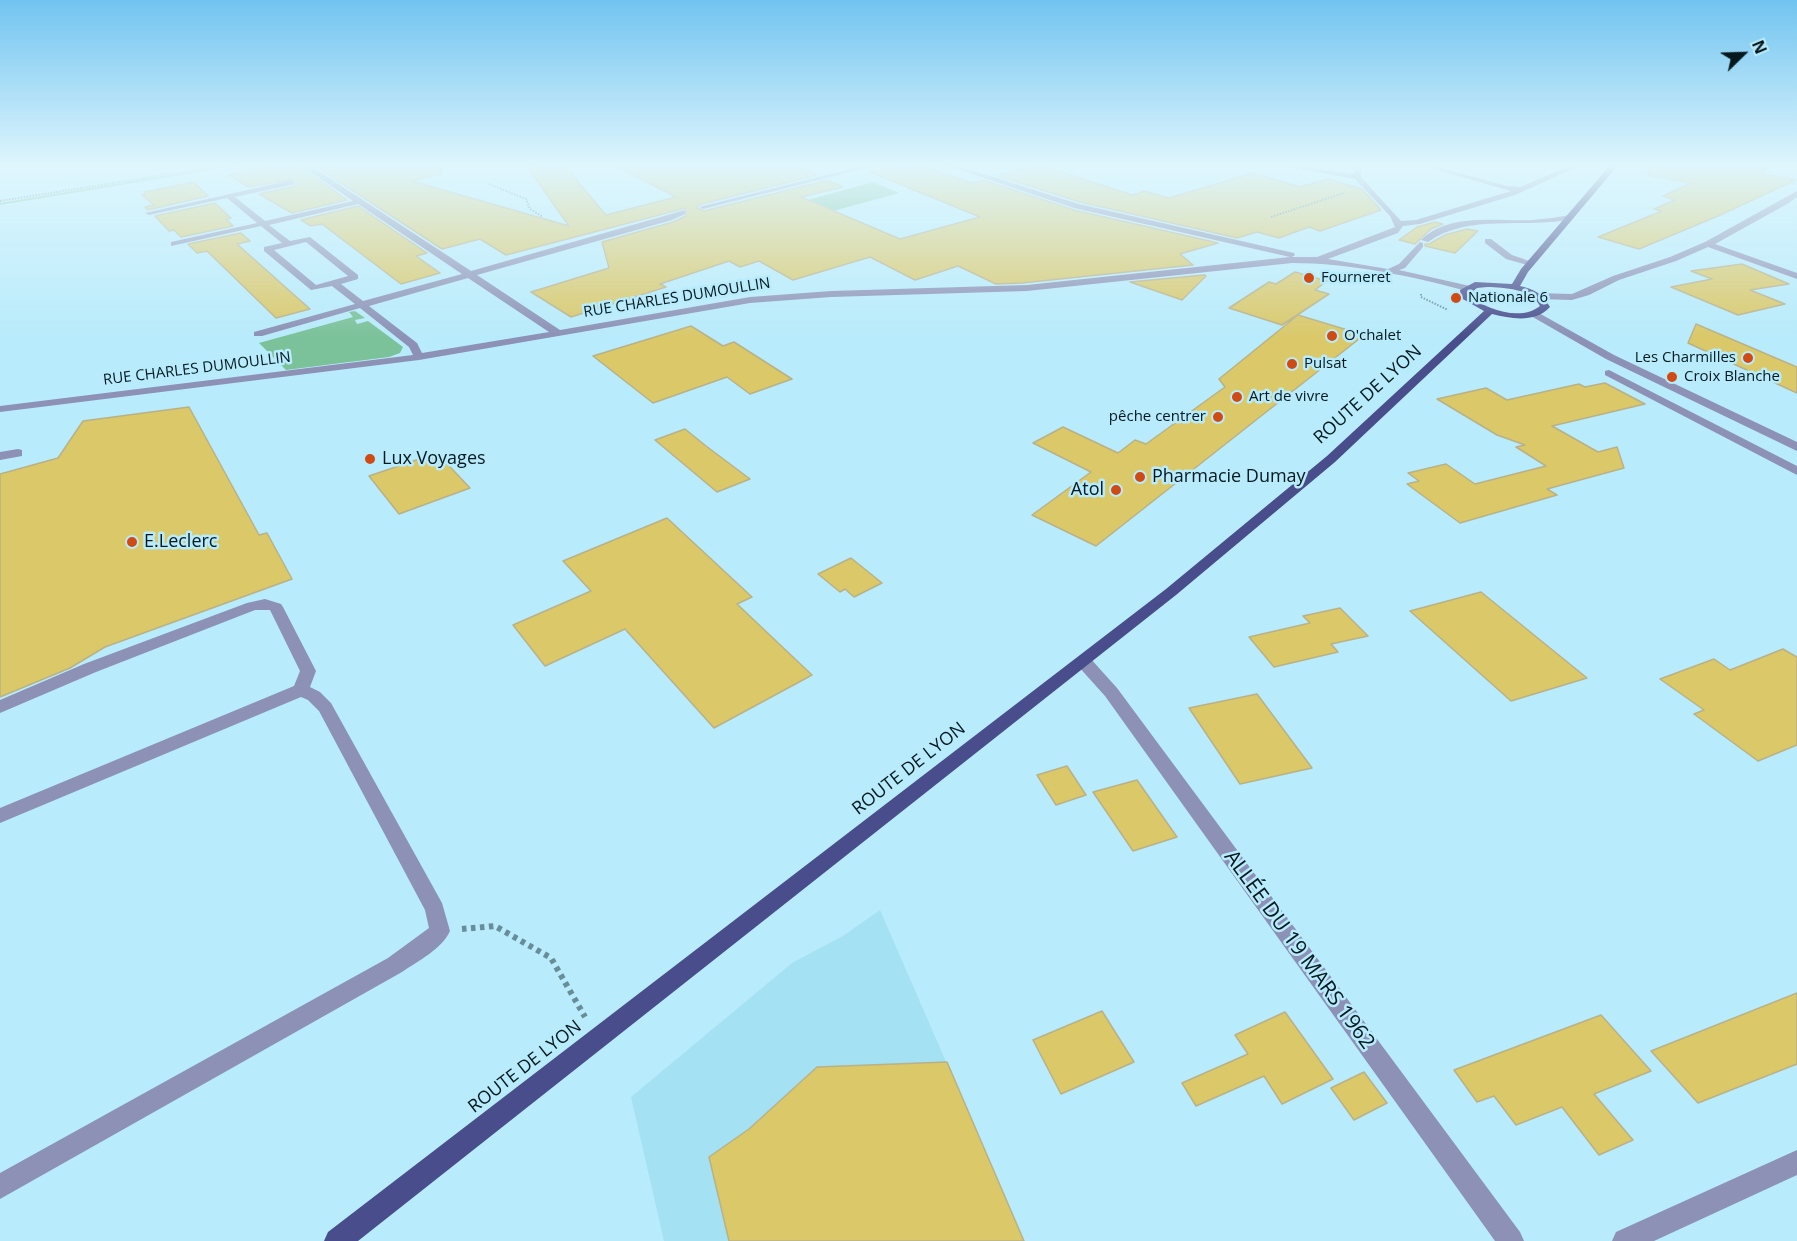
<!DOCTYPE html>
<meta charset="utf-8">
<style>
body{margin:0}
#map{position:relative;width:1797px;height:1241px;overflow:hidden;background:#b8ebfb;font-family:"Open Sans",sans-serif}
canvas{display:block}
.north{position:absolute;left:1713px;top:24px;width:60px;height:60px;-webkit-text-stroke:4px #b8ebfb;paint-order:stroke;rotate:67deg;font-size:16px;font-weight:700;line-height:24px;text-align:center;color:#05191e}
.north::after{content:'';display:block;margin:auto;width:21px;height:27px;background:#05191e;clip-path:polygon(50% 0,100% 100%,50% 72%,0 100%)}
</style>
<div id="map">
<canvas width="1797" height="1241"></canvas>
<div class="north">N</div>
</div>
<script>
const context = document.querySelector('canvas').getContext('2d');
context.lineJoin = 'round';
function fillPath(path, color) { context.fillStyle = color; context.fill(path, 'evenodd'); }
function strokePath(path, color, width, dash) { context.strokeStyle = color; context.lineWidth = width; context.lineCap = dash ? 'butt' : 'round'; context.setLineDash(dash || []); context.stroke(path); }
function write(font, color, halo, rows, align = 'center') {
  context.font = font + ' "Open Sans",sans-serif'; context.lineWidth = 5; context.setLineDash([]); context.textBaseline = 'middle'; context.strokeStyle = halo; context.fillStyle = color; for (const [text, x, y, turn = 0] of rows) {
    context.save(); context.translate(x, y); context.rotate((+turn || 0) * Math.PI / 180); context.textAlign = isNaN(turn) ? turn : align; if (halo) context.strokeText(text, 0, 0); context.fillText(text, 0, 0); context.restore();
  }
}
fillPath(new Path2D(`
 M880,910l144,331h-360l-33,-144 161,-134 51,-27z`), '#a4e1f3');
fillPath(new Path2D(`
 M235,164h13l-248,41v-2z
 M873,182l26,11 -150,41 -24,-11z
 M355,311l10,7 -10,2 2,4 11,-3 35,26 -3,6 -11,4 -103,13 -27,-27 94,-26 -4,-5z`), '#7bc199');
const building = new Path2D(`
 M286,164h11l50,36 -55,13 -33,-19 36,-8 2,-2 -3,-5 -45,8 -20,-12z
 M312,164h128l1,10 -29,7 157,45 -41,-58 35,-4 43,51 70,-18 -64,-33h179l26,11 -119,30 -1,3 7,3 124,-31 15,7 -42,10 99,42 80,-22 -110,-45 43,-8 60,19 11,-3 90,30 144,33 -38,11 13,11 -171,18 -26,1 -38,-18 -43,14 -45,-23 -77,23 -34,-19 -19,6 -11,-6 -69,23 6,3 -95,30 -40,-25 78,-24 -7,-26 71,-20 13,-6v-8l-180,47 -26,-16 -38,10z
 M1649,164h120l-6,10 33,6 -78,36 -79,33 -41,-12 64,-26 -8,-2 21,-9 -12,-4 28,-13 -43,-8z
 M1039,165l94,30 12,-4 24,7 84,-25 47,14 28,-8 34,10 19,21 -61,21 -11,-4 -30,11 -22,-6 -20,6 -157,-36 -82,-26z
 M194,182l14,14 -60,14 -3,-3 9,-2 -12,-10 4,-1 -2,-2z
 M215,203l16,15 -5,1 7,7 -52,11 -7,-7 -5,1 -14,-15z
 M358,206l69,47 -11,3 24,17 -39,11 -79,-60 -11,2 -10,-6z
 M1435,222l8,2 -12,5 -16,15 -16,-4 18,-13z
 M1467,229l11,2 -23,22 -30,-7v-2h4l16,-9z
 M241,233l9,8 -13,3 73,65 -34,9 -69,-67 -10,2 -9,-9z
 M1742,264l47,20 -39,6 35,14 -47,11 -67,-28 41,-8 -21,-8z
 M1295,272l32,9 -12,9 14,4 -47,31 -53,-17 40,-26 7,2z
 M1204,275l2,1 -24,24 -52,-18z
 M1298,315l66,20 -268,211 -64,-31 59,-43 -58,-29 30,-16 55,26 17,-13 11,4 79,-57 -6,-8z
 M1696,324l101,43v26l-109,-50z
 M691,326l32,20 11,-4 58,37 -42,15 -23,-17 -74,26 -60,-47z
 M1605,383l40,21 -93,22 46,26 19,-5 7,21 -77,21 10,6 -97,28 -53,-39 12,-3 -11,-8 38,-9 29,20 71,-18 -30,-19 9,-2 -28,-10 -60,-36 49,-11 21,12 72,-16 6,3z
 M189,407l70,128 8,-2 25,46 -187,68 -35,21 -70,29v-223l58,-16 25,-37z
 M685,429l21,17 44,33 -33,13 -62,-52z
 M437,453l33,35 -71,26 -30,-38z
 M667,518l85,79 -15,7 75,71 -98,53 -89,-99 -80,37 -32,-41 78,-34 -28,-30z
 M851,558l31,25 -28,14 -9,-8 -5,3 -22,-18z
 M1481,592l106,86 -76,23 -101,-90z
 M1340,608l28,28 -37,8 7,8 -64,15 -25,-30 61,-14 -7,-7z
 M1783,649l14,8v88l-39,16 -64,-47 10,-4 -44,-31 54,-20 16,11z
 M1257,694l55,74 -72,16 -51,-76z
 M1067,766l19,29 -30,10 -19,-30z
 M1137,780l40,57 -44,14 -40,-59z
 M1797,993v71l-99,39 -47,-52z
 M1102,1011l32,51 -73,32 -28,-54z
 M1285,1012l48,67 -51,25 -18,-28 -68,30 -14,-23 66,-29 -13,-19z
 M1601,1015l50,56 -57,23 39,46 -34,15 -37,-48 -46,18 -22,-29 -17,6 -23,-32z
 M947,1062l77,179h-295l-20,-84 40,-28 68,-62z
 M1364,1072l23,31 -33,17 -23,-32z`);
fillPath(building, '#dac869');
strokePath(building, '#b9b188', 1.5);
strokePath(new Path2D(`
 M489,184l37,15 4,10 13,8
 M0,201l232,-37
 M1271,217l73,-24
 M1421,294v3l27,13`), '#688d98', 2, [1.5, 1.5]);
strokePath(new Path2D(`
 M462,929l33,-3 56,32 34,59`), '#688d98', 6, [4.5, 4.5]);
fillPath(new Path2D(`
 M299,164h9l163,107 214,-61v4l-13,6 -195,55 83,55 190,-33 81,-6 196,-6 263,-28 -216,-49 -132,-44h10l127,40 215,49 1,2 -3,2h25l78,-30 -5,-11 -35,-37 -85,-15h16l68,10 2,-10h6l-1,13 40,44 15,-1 95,-29 -95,-27h10l81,22 13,1 54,-23h10l-69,31 -95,29 -17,2 -5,7 -70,26 60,10 11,-5 21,-22 3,1v4l-18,21 -6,2 71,16 2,2 -5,3c-56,-15 -117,-28 -175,-28l-265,28 -196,6 -81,6 -331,57 -419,52v-6l413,-51 -4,-8 -49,-39 -98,28h-8v-4l101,-28 -23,-18 -21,4 -47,-39v-4l18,-4 -21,-17 -90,20v-4l86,-19 -30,-25 -78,17 -4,-2 147,-33 3,4 -60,13 30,24 88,-20zM358,204l104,70 -99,27 -22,-17 17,-5v-4l-48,-38 -20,4 -21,-16zM306,242l42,34 -32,9 -42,-35zM468,278l81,54 -127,21 -5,-10 -48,-37z
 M870,164h12l-179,45 -4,-2z
 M1797,191v6l-8,6 -74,41 82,29v6l-89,-32 -32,14 -57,19 -30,15 -17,5 -35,-1 -5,-3 5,-3 35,1 41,-18 57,-19 35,-15z
 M1570,215l4,2 -1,2c-48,10 -104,-6 -145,23l-7,-2c29,-28 75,-18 112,-20 12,-1 25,-3 37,-5z
 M1485,239h6l21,16 23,8 -4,3 -25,-7 -21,-16z
 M1531,312h6l77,43 183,87v9l-191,-92 -75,-43z
 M1609,370l188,96v9l-192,-100v-4z
 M18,449l4,1v6l-22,4v-8z
 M265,599l16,5 2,3 33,64 -6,16 10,5 11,11 111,200 8,28c-8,18 -32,30 -48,41l-402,227v-26l388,-215 41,-30 -4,-18 -106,-199 -11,-11 -7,-3 -301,126v-15l294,-122 6,-15 -30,-61h-15l-159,62 -96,41v-13l84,-36 163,-61z
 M1084,657l6,1 27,30 403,544 4,9h-29l-390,-545 -27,-30 -2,-4 2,-4z
 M1797,1150v25l-143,66h-42l4,-9z`), '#8c91b5');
fillPath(new Path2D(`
 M1611,164h8l-91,108 -8,14c14,3 23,8 30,21 -15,16 -38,12 -58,7l-157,148 -159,133 -818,646h-34l4,-9 838,-643 161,-133 157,-145 -23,-13 -1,-8 15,-8 37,2 9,-15zM1487,287c18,1 43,1 53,19 -20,16 -54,3 -72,-11l9,-7z`), '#494d8b');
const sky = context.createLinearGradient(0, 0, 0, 338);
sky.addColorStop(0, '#71c4f0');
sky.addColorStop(0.49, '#dff6fd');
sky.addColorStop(1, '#dff6fd00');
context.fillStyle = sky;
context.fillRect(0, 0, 1797, 338);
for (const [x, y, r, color] of [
 [1309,278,6,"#d04a14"],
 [1456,298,6,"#d04a14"],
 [1332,336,6,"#d04a14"],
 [1748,358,6,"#d04a14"],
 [1292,364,6,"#d04a14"],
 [1672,377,6,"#d04a14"],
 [1237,397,6,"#d04a14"],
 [1218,417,6,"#d04a14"],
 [370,459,6,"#d04a14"],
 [1140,477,6,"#d04a14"],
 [1116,490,6,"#d04a14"],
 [132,542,6,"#d04a14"]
]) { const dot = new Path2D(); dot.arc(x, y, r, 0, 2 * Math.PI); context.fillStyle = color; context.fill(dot); strokePath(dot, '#b8ebfb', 2); }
write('15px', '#05191e', '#b8ebfb', [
 ["Fourneret",1321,278],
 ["Nationale 6",1468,298],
 ["O'chalet",1344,336],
 ["Les Charmilles",1736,358,"right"],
 ["Pulsat",1304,364],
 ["Croix Blanche",1684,377],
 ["Art de vivre",1249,397],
 ["pêche centrer",1206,417,"right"]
], 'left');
write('15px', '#05191e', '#b8ebfb', [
 ["RUE CHARLES DUMOULLIN",677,298,-9],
 ["RUE CHARLES DUMOULLIN",197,369,-7]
]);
write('18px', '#05191e', '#b8ebfb', [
 ["ROUTE DE LYON",1368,395,-42],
 ["ROUTE DE LYON",909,769,-38],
 ["ROUTE DE LYON",525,1067,-38]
]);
write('18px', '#05191e', '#b8ebfb', [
 ["Lux Voyages",382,459],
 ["Pharmacie Dumay",1152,477],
 ["Atol",1104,490,"right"],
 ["E.Leclerc",144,542]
], 'left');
write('21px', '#05191e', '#b8ebfb', [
 ["ALLÉE DU 19 MARS 1962",1299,950,54]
]);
</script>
